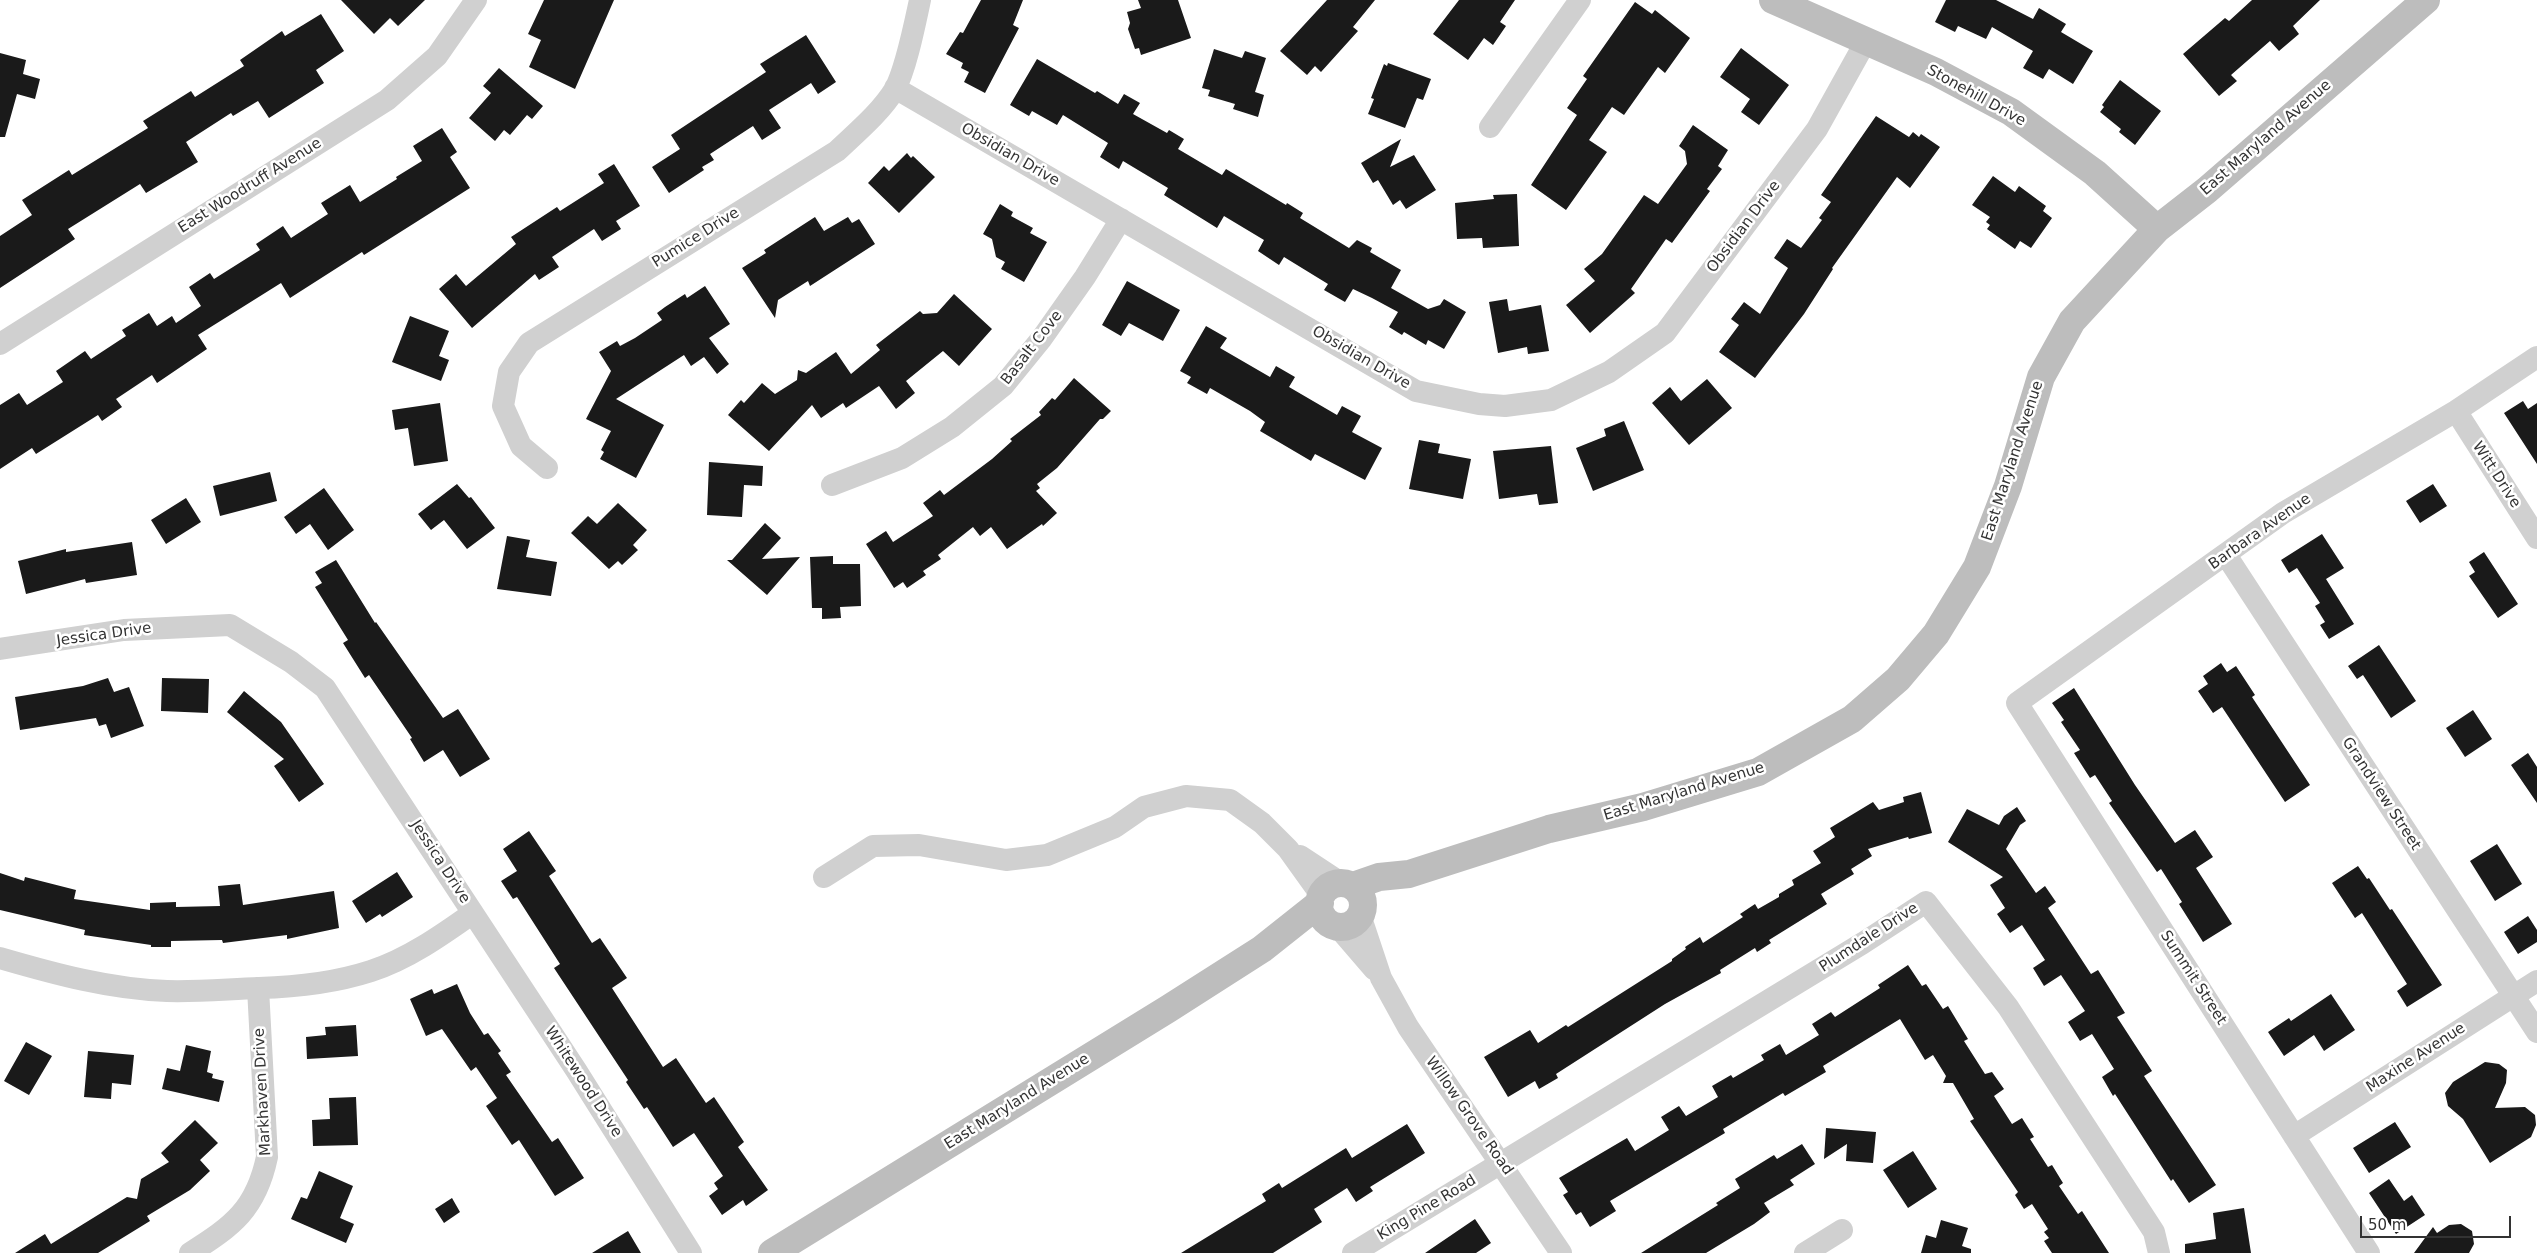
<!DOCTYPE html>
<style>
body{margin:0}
#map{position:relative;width:2537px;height:1253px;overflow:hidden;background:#fff;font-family:"DejaVu Sans",sans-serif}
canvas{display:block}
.scale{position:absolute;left:2360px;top:1216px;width:151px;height:22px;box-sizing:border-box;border:2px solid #333;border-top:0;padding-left:6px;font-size:15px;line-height:18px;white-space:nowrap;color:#333;-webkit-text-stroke:4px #fff;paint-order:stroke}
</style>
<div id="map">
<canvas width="2537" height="1253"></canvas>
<div class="scale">50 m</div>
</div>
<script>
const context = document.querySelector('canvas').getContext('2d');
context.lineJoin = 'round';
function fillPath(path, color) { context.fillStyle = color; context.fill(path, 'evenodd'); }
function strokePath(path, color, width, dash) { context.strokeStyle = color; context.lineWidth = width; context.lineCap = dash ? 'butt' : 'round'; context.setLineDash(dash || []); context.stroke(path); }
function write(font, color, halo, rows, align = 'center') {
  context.font = font + ' "DejaVu Sans",sans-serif'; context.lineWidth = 5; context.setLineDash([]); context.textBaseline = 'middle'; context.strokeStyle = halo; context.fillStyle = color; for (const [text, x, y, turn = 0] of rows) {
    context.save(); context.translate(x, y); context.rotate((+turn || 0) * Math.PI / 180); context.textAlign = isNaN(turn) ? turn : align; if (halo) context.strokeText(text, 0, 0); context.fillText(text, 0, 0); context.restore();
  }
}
fillPath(new Path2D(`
 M341,0h84l-27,26 -8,-8 -16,16z
 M544,0h70l-39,89 -46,-22 12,-27 -13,-6z
 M981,0h42l-10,25 6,3 -34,65 -21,-11 5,-10 -8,-4 2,-5 -17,-9 14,-22 3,1z
 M1138,0h40l13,38 -50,17 -2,-7 -4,1 -7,-20 2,-6 -3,-11 14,-4z
 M1327,0h48l-22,27 5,4 -37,41 -6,-6 -8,9 -27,-24z
 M1459,0h56l-15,22 6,4 -13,19 -9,-7 -16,22 -35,-26z
 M1946,0h50l37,19 6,-11 27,16 -5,8 32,19 -20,33 -24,-15 -6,10 -20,-11 10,-17 -41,-24 -6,12 -28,-13 -3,6 -20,-10z
 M2252,0h68l-27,26 6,8 -20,17 -9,-10 -39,34 6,6 -18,15 -36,-42 42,-36 4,3z
 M1635,2l17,12 3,-4 35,28 -25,35 -7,-6 -34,48 -12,-8 -23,33 18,12 -41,58 -35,-25 46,-70 -10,-7 20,-29 -4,-3z
 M321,14l23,37 -28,19 8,13 -55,35 -11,-17 -25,15 -2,-3 -45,29 12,20 -52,31 -6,-9 -72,45 7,10 -75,49v-52l32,-21 -10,-15 47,-30 3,5 76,-47 -5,-7 48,-30 4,6 49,-31 -4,-6 42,-29 3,5z
 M806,35l30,47 -18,12 -7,-11 -42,27 12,18 -19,12 -9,-14 -43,28 4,6 -12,7 2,3 -35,23 -17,-26 28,-18 -9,-14 95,-63 -6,-8z
 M1741,48l48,37 -30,40 -18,-13 9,-13 -30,-22z
 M1214,49l28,9 3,-7 21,7 -11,34 9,3 -6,22 -25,-8 2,-5 -27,-8 2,-6 -8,-2z
 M0,53l26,7 -3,14 17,5 -5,20 -18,-5 -12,43h-5z
 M1037,59l58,34 2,-2 21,13 6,-10 16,9 -7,11 34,19 2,-3 15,9 -6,10 44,26 4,-6 60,36 1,-2 16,10 -3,5 49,30 8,-8 15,8 -2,4 31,18 -10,18 37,21 12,-4 4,-6 22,13 -22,37 -16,-9 -2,5 -22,-13 -2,3 -13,-8 9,-15 -26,-14 -19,-9 -8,13 -21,-12 4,-6 -44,-27 -5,8 -21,-14 6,-11 -40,-24 -7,12 -53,-33 4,-7 -45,-27 -4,8 -19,-12 8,-14 -45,-28 -6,10 -25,-14 -3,5 -19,-11z
 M1388,63l43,16 -8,21 -6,-2 -12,30 -37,-14 6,-15 -3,-1 13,-34 3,2z
 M499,68l44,38 -11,13 -5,-4 -17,20 -6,-5 -9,11 -26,-23 22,-25 -8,-7z
 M2120,80l41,31 -26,34 -16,-13 2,-3 -21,-17 4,-5 -2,-2z
 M1876,116l33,21 4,-5 6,5 2,-3 19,13 -30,41 -13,-11 -65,91 1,1 -29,45 -49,64 -36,-26 20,-27 -8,-6 13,-17 16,12 28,-46 -14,-10 13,-19 14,9 21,-28 -3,-2 12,-16 -10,-7z
 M1693,125l35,25 -10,16 4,3 -15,20 3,2 -38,52 -6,-4 -35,50 4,4 -45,40 -24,-28 29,-24 -11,-12 18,-15 42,-59 14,9 29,-40 -2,-13 -6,-5z
 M442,128l15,24 -7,5 20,31 -106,67 -2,-3 -72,46 -9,-15 -83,52 9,14 -50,34 -5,-8 -36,24 6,8 -20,14 -4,-6 -62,39 -4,-6 -32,21v-64l19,-12 8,12 36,-23 -7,-11 29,-20 6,8 35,-23 -4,-6 27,-17 8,13 15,-10 4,7 25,-17 -12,-19 21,-14 4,6 46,-29 -4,-6 27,-18 8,12 37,-24 -7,-11 29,-18 10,17 37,-23 -1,-2 26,-16 -9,-15z
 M1401,139l-11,28 24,-12 22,35 -30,19 -6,-9 -7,5 -15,-25 -5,3 -12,-20z
 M907,153l4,5 2,-2 22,21 -36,36 -31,-30 16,-17 5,5z
 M614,164l26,42 -24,15 5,8 -19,12 -8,-12 -42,28 7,10 -20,13 -4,-6 -63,54 -33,-39 17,-15 10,12 50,-42 -5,-7 46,-30 3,4 44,-28 -6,-9z
 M1993,176l22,16 4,-6 27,20 -3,5 9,7 -21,30 -11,-7 -5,8 -28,-20 3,-4 -4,-3 4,-5 -18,-12z
 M1517,194l2,52 -36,2 -1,-10 -25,1 -2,-36 39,-4 -1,-4z
 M1000,204l13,8 -2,4 22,12 -3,5 17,9 -23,40 -23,-13 4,-7 -9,-5 -4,-18 -9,-5z
 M815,217l9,14 24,-14 4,6 7,-4 16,25 -65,42 -2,-5 -30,19 -3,18 -33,-50 24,-15 -2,-3z
 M1127,281l53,29 -17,31 -34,-18 -8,13 -19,-11z
 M705,286l25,38 -21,14 20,26 -12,10 -13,-17 -13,9 -7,-11 -68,44 48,26 -28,53 -36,-19 4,-7 -3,-2 10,-19 -25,-12 25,-48 -12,-19 18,-11 3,5 15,-8 27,-18 -5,-7 8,-6 20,-13 2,4z
 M954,294l38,35 -33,37 -16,-15 -37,30 9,12 -19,16 -17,-23 -33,22 -3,-5 -22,15 -9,-13 -43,46 -41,-36 13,-15 3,3 18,-20 13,11 22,-14 1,-10 8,3 30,-21 15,22 29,-24 -4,-5 44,-34 3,3 14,-1z
 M1507,299l2,12 32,-6 8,46 -21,3 -1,-7 -29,6 -9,-51z
 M410,316l39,15 -10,25 10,4 -8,21 -49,-19z
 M1206,326l21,12 -7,10 50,29 6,-11 19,11 -6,10 48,28 5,-9 19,10 -9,16 30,16 -17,32 -50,-26 -4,7 -51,-30 5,-9 -15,-11 -40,-23 -3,6 -20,-11 4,-6 -11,-6z
 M1074,378l37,33 -8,8h-3l-43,49 -20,16 3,4 -4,3 21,22 -14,13 -1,-2 -35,25 -16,-22 -11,9 -7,-9 -35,28 3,4 -18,12 3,4 -19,13 -4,-6 -9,6 -28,-44 20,-13 7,11 40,-26 -10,-13 17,-13 4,5 48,-36 20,-18 -2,-2 31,-24 -2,-3 13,-14 3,2z
 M1707,379l25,29 -43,37 -37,-42 18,-16 11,14z
 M2523,401l5,8 9,-6v61l-33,-51z
 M440,403l8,58 -34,5 -6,-38 -13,2 -3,-20z
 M1624,421l20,49 -51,21 -17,-43 30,-12 -2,-7z
 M1419,440l21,4 -2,9 33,6 -8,40 -54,-10z
 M1551,446l7,57 -19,2 -2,-11 -38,5 -6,-48z
 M709,462l54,4 -1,20 -18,-1 -2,32 -35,-2z
 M270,472l7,29 -57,15 -7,-30z
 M457,484l12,14 2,-1 24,31 -28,21 -23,-29 -13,10 -13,-16z
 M2433,484l14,22 -27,17 -14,-22z
 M324,488l30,42 -26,20 -18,-26 -14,10 -12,-17z
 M186,498l15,24 -35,22 -15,-24z
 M618,503l29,27 -14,15 5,5 -16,15 -4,-4 -9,8 -38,-36 17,-17 9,8z
 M765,523l16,15 -19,21 38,-2 -33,38 -40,-35h5z
 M2322,534l22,34 -18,11 28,45 -25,15 -9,-14 5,-3 -10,-16 5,-3 -23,-35 -8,5 -8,-13z
 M507,536l23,4 -4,17 31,5 -6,34 -54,-7z
 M132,542l5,33 -51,8 -1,-4 -59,15 -8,-33 48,-12v3z
 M2484,552l34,52 -20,14 -29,-42 6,-4 -6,-10z
 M833,556v8h27l1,42 -21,1 1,11 -19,1v-11h-10l-2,-51z
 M336,560l39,63 1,-1 67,96 15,-9 32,50 -30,18 -17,-27 -19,12 -14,-23 2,-1 -43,-63 -4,3 -22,-35 5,-3 -33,-53 7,-4 -7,-11z
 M2379,645l37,56 -25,17 -28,-43 -6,4 -9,-13z
 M2221,663l6,9 9,-6 19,29 -3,2 58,88 -25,17 -63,-95 -9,6 -15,-22 10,-7 -5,-8z
 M108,678l6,14 15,-5 15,39 -33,12 -5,-14 -7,2 -3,-8 -76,12 -5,-33 68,-11z
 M162,678l47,1 -1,34 -47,-2z
 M2074,688l61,97 40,58 20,-13 18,27 -17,11 36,56 -29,18 -24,-38 3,-2 -21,-33 -4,3 -48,-69 3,-2 -17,-26 -5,3 -16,-25 6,-3 -19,-28 3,-2 -12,-17z
 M244,691l37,31 43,62 -25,18 -25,-36 10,-7 -57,-47z
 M2473,710l19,29 -27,18 -19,-29z
 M2528,753l9,14v36l-26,-38z
 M1921,792l11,41 -23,6 -1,-2 -40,12 4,7 -21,13 3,5 -33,20 6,10 -58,36 2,3 -14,9 -2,-4 -35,22 1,3 -56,31 -109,70 2,4 -19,11 -4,-8 -27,16 -24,-40 46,-27 8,13 28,-18 2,2 104,-66v-2l14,-10 -1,-2 15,-10 3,6 40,-26 -3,-3 15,-10 3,5 21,-12v-3l15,-9 -2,-5 29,-17 -8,-12 22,-14 -5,-9 43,-26 6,8 25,-8 -1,-5z
 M2017,807l9,14 -6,4 -14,24 30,44 9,-7 11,16 -8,6 43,66 7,-4 27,43 -8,4 35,54 -8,5 72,109 -27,18 -16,-24 -2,2 -56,-87 -2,2 -11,-19 12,-8 -22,-35 -12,7 -12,-19 17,-11 -24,-36 -17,11 -11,-18 12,-8 -23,-35 -12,8 -13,-19 8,-6 -15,-23 13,-8 -55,-35 19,-33 32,16 5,-9z
 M529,831l27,40 -7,5 43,67 8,-5 27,40 -15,10 51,79 13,-9 30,45 8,-6 30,45 -6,5 30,43 -22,16 -3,-6 -21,15 -13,-19 9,-7 -4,-6 9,-7 -29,-43 -21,14 -26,-40 -3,2 -18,-27 2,-2 -74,-112 6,-4 -43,-67 -4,2 -12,-18 16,-10 -14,-22z
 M2497,844l25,40 -27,17 -25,-40z
 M2358,866l9,13 2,-1 21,32 2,-1 50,76 -35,22 -10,-16 10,-7 -45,-71 -7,5 -23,-35z
 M397,872l16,25 -31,20 -2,-3 -14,9 -14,-22z
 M0,873l24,8 1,-4 51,13 -2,9 76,11v-7l26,-1v5l44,-1 -2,-20 22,-2 3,21 91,-14 5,37 -52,11v-4l-64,8 -1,-3 -51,1v6h-20v-2l-67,-10 1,-5 -85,-20z
 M2528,916l9,14v12l-19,12 -14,-22z
 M1908,965l14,21 4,-2 17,25 5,-3 20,33 -4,2 21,33 7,-2 12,17 -10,7 18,28 10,-6 12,19 -4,2 18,28 4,-2 11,18 -4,3 19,28 4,-3 27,42h-57l-8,-12 5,-3 -5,-6 4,-3 -16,-25 -8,5 -9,-14 3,-3 -48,-71 4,-2 -21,-36h-10l3,-7 -13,-21 -8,5 -25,-41 -77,47 3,6 -41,24 -2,-3 -60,36 2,4 -115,68 6,10 -26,16 -9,-15 -5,3 -13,-20 5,-3 -9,-14 68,-40 8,13 34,-21 -8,-13 18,-11 7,10 32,-19 -6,-11 19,-11 2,3 31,-18 -3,-5 19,-11 6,11 33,-20 -7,-11 19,-12 4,5 45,-29 -2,-3z
 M457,984l13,29 14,22 4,-2 13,18 -3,2 13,19 -5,3 46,67 6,-4 26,40 -29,18 -36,-56 -7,5 -26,-39 11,-8 -21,-31 -5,4 -29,-42 -16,7 -16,-37 22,-10 2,5z
 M2331,994l24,36 -31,21 -10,-16 -30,21 -16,-24 21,-14 2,3z
 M356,1025l2,31 -51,3 -1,-22 20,-2 -1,-8z
 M26,1042l26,14 -23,39 -25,-14z
 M186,1045l25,6 -4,21 6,2 -1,4 12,3 -5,21 -57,-13 5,-21 13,3z
 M88,1051l46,4 -3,30 -19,-2 -1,16 -27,-2z
 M2485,1062l14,2 8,6 -1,13 -11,25 30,-1 10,8 1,10 -5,12 -41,26 -27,-44 -15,-13 -3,-13 8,-11z
 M356,1097l2,48 -45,1 -1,-26 18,-1 -1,-21z
 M195,1120l23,23 -18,17 10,11 -20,19 -43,26 3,5 -52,32h-83l30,-19 6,10 76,-47 10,2 4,-20 28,-17 -8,-9z
 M2395,1122l16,25 -42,26 -16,-25z
 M1407,1124l18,29 -55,34 3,4 -17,11 -9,-14 -33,21 8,13 -49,31h-92l85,-52 -4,-7 17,-11 3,5 64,-40 6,10z
 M1826,1128l50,4 -3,31 -27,-2 1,-17 -23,15z
 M1802,1144l13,20 -25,16 4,5 -30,18 6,9 -16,12 -48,29h-65l77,-48 -2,-2 24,-15 -5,-9 39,-24 3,4z
 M1913,1151l24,38 -29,19 -25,-38z
 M319,1171l34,15 -13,32 14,6 -8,19 -55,-24 10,-22 6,2z
 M2389,1179l15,22 8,-6 13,20 -29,19 -27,-41z
 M452,1198l8,14 -16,11 -9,-14z
 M2244,1208l7,45h-66v-9l31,-5 -3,-26z
 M1475,1219l16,24 -15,10h-51z
 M1941,1220l27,8 -6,18 9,3v4h-50l5,-18 10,3z
 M2461,1224l11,7 2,13 -5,9h-55l19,-26 4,6 12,-8z
 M628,1231l13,22h-49z`), '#1a1a1a');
strokePath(new Path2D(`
 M895,88l521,303 63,13 26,2 46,-6 58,-28 56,-39 152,-204 49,-88
 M1490,127l90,-127
 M0,344l387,-244 50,-44 39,-56
 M2456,411l81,127
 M547,468l-26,-22 -18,-40 6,-34 20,-29 308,-192c20,-19 44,-39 58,-62 11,-20 20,-66 25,-89
 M832,485l70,-27 50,-31 51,-41 39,-48 43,-61 36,-58
 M2226,555l311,477
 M0,649l124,-19 106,-5 61,37 34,26 251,382 115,183
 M1300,856l41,27
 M824,877l49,-31 46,-1 87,15 41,-5 68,-28 29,-20 42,-11 44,4 32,23 26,26 33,46
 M1360,915l21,63 27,49 153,226
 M1337,926l37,43
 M0,958c55,16 110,31 167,33 31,1 61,-2 92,-3 38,-1 75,-5 112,-17 37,-12 71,-36 102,-58
 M2294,1136l243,-155
 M190,1253c43,-27 66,-44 77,-96l-9,-169
 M1353,1253l510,-310 63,-41 82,105 146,225 5,21
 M1805,1253l37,-23
 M2369,1253l-352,-550 266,-190 173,-102 81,-54`), '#d0d0d0', 22);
strokePath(new Path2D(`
 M1773,0l163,72 75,40 84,61 62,56
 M1319 905a22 22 0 1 1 44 0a22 22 0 1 1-44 0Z
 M1353,886l26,-9 30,-3 140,-45 94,-22 115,-35 94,-53 46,-40 38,-45 41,-67 31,-81 33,-109 31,-56 85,-92 50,-39 219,-190
 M772,1253l396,-244 94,-60 58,-46`), '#bdbdbd', 28);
write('15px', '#333', '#fff', [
 ["Stonehill Drive",1976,96,29],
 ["East Maryland Avenue",2266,138,-41],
 ["Obsidian Drive",1010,155,30],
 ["East Woodruff Avenue",250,186,-32],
 ["Obsidian Drive",1744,227,-53],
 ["Pumice Drive",696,238,-32],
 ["Basalt Cove",1032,348,-52],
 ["Obsidian Drive",1361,358,30],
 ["East Maryland Avenue",2013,461,-72],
 ["Witt Drive",2496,475,57],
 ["Barbara Avenue",2260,532,-35],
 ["Jessica Drive",104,635,-8],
 ["East Maryland Avenue",1684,792,-17],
 ["Grandview Street",2381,794,57],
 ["Jessica Drive",440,862,57],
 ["Plumdale Drive",1869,938,-33],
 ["Summit Street",2193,978,57],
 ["Maxine Avenue",2416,1058,-33],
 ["Whitewood Drive",583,1082,57],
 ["Markhaven Drive",263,1092,-93],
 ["East Maryland Avenue",1017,1102,-32],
 ["Willow Grove Road",1469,1116,55],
 ["King Pine Road",1427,1208,-31]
]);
</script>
